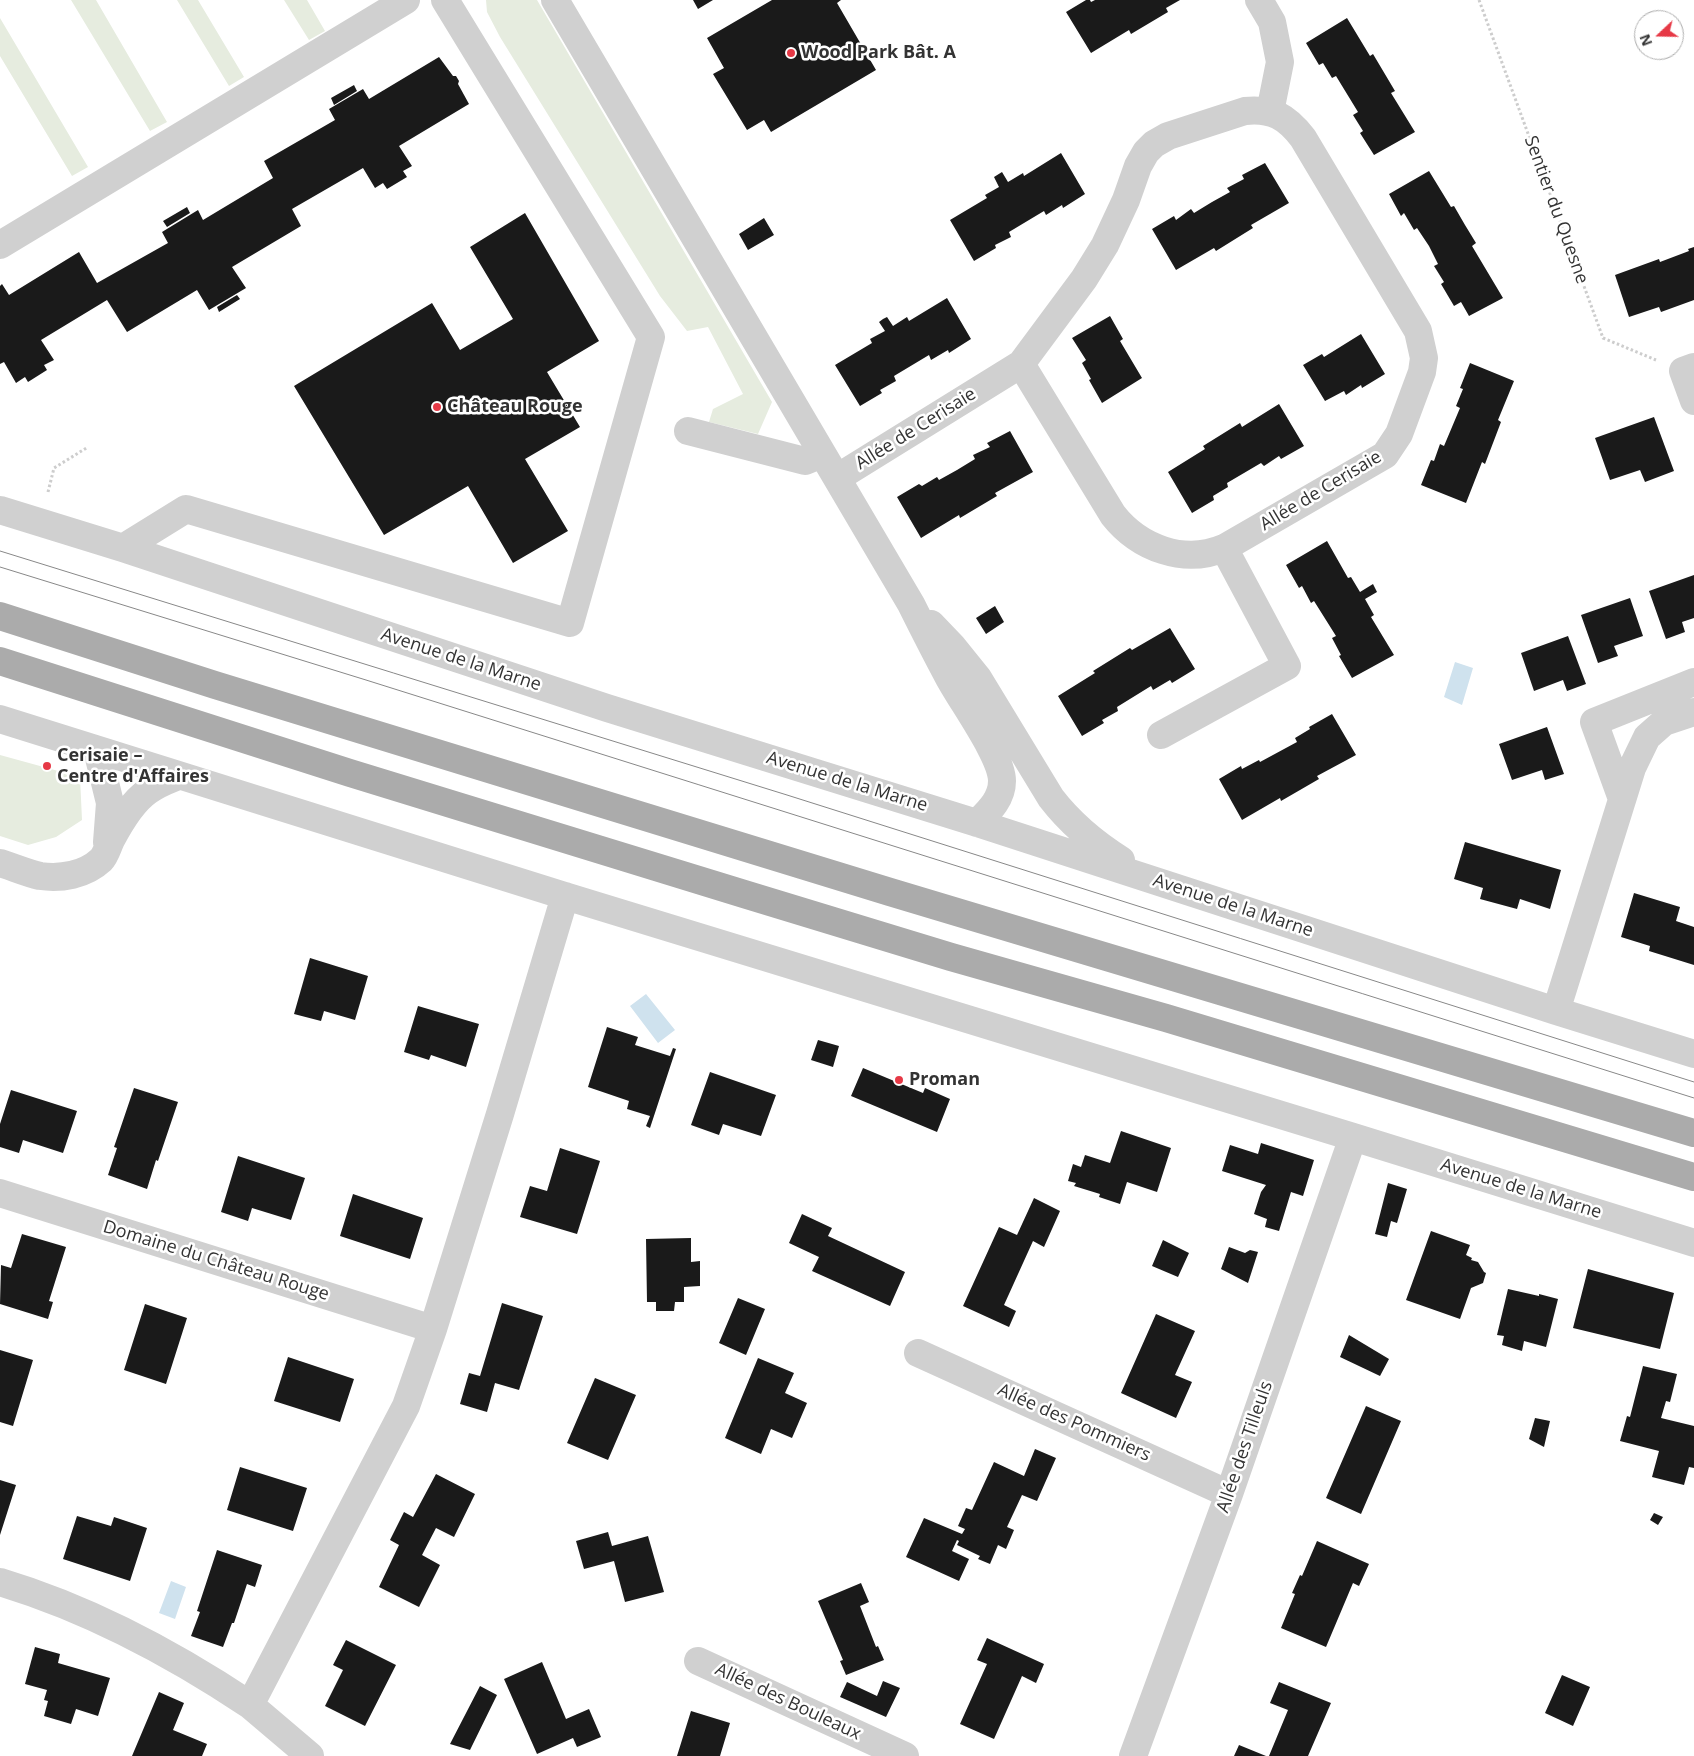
<!DOCTYPE html>
<meta charset="utf-8">
<style>
body{margin:0}
#map{position:relative;width:1694px;height:1756px;overflow:hidden;background:#fff;font-family:"Open Sans",sans-serif}
canvas{display:block}
.north{position:absolute;left:1634px;top:10px;width:50px;height:50px;box-sizing:border-box;background:#fff;border:1px solid #adadad;border-radius:50%;rotate:249deg;font-size:14px;font-weight:700;line-height:20px;text-align:center;color:#333}
.north::after{content:'';display:block;margin:auto;width:18px;height:22px;background:#e63946;clip-path:polygon(50% 0,100% 100%,50% 72%,0 100%)}
</style>
<div id="map">
<canvas width="1694" height="1756"></canvas>
<div class="north">N</div>
</div>
<script>
const context = document.querySelector('canvas').getContext('2d');
context.lineJoin = 'round';
function fillPath(path, color) { context.fillStyle = color; context.fill(path, 'evenodd'); }
function strokePath(path, color, width, dash) { context.strokeStyle = color; context.lineWidth = width; context.lineCap = dash ? 'butt' : 'round'; context.setLineDash(dash || []); context.stroke(path); }
function write(font, color, halo, rows, align = 'center') {
  context.font = font + ' "Open Sans",sans-serif'; context.lineWidth = 5; context.setLineDash([]); context.textBaseline = 'middle'; context.strokeStyle = halo; context.fillStyle = color; for (const [text, x, y, turn = 0] of rows) {
    context.save(); context.translate(x, y); context.rotate((+turn || 0) * Math.PI / 180); context.textAlign = isNaN(turn) ? turn : align; if (halo) context.strokeText(text, 0, 0); context.fillText(text, 0, 0); context.restore();
  }
}
fillPath(new Path2D(`
 M71,0h25l71,122 -17,9z
 M177,0h21l46,77 -15,9z
 M284,0h23l18,31 -16,9z
 M486,0h51l235,402 -14,32 -49,-12 4,-13 30,-15 -35,-67 -21,4 -27,-35 -160,-259 -13,-25z
 M0,18l88,149 -16,9 -72,-120z
 M0,755l80,22 2,43 -26,17 -28,8 -28,-9z`), '#e6ecdf');
fillPath(new Path2D(`
 M1455,662l18,6 -11,37 -18,-8z
 M646,994l29,36 -17,13 -28,-37z
 M171,1581l15,6 -11,32 -16,-6z`), '#cfe2ee');
fillPath(new Path2D(`
 M693,0h20l-15,9z
 M772,0h69l-4,3 39,67 -105,62 -7,-12 -17,10 -34,-56 11,-6 -17,-30z
 M1086,0h4l1,2 4,-2h85l-14,8 2,4 -37,22 -2,-4 -38,23 -25,-41z
 M1347,18l23,38 3,-2 22,37 -4,2 24,39 -41,23 -14,-22 3,-2 -10,-16 5,-3 -22,-36 -4,2 -9,-15 -4,2 -13,-22z
 M439,57l14,19h3l3,5 -1,3 11,20 -70,42 13,20 -9,5 4,6 -20,12 -4,-6 -8,5 -12,-20 -71,41 9,17 -69,41 14,21 -37,22 -12,-20 -70,42 -20,-32 -66,40 13,20 -10,5 3,5 -19,12 -3,-5 -9,6 -12,-21 -4,2v-78l2,-2 7,11 70,-43 18,31 71,-40 -6,-11 36,-22 5,10 70,-42 -9,-17 71,-41 -6,-11 34,-20 6,10z
 M354,85l3,6 -23,14 -3,-7z
 M1061,153l24,41 -22,14 -1,-3 -16,10 -2,-4 -35,21 2,5 -16,8 1,3 -22,13 -24,-41 37,-22 -2,-3 14,-8 -5,-10 8,-5 6,10 15,-9 1,3z
 M1265,163l24,40 -38,22 2,3 -37,23 -2,-3 -38,22 -24,-41 22,-13 2,4 15,-11 3,4 18,-11 18,-10 -3,-4 17,-9 -2,-4z
 M1429,171l22,36 3,-1 11,19 11,18 -4,3 31,52 -34,18 -8,-14 -7,4 -13,-22 3,-2 -10,-16 4,-2 -9,-18 -12,-18 -3,2 -10,-17 -3,3 -12,-22z
 M187,207l3,6 -23,14 -4,-6z
 M525,213l74,128 -52,31 33,55 -55,32 43,72 -55,32 -45,-77 -84,49 -90,-149 138,-83 28,47 53,-31 -43,-72z
 M764,218l10,17 -26,15 -9,-16z
 M1694,247v53l-33,12 -2,-5 -30,10 -14,-42 44,-16 1,3 29,-11 -1,-2z
 M237,295l3,4 -21,13 -2,-5z
 M947,298l24,41 -22,14 -1,-3 -17,10 -2,-5 -35,21 2,5 -16,9 2,3 -22,13 -25,-41 37,-22 -2,-4 15,-8 -6,-9 4,-3 4,-2 6,9 14,-9 2,4z
 M1110,316l13,23 -3,2 22,37 -40,25 -13,-23 2,-1 -9,-16 4,-3 -14,-22z
 M1361,334l24,40 -23,14 -1,-3 -15,10 -2,-4 -19,10 -22,-36 19,-11 2,3z
 M1470,363l44,18 -16,39 3,2 -16,42 -3,-2 -16,41 -45,-18 10,-25 3,1 6,-17 4,2 16,-38 -4,-2 7,-17 -3,-1z
 M1279,404l25,42 -23,13 -2,-3 -15,10 -3,-3 -34,20 1,4 -15,9 1,4 -22,13 -24,-41 37,-23 -2,-3 37,-23 2,4z
 M1654,417l20,54 -29,11 -5,-12 -30,10 -15,-42z
 M1010,431l23,41 -38,21 2,3 -37,22 -1,-3 -38,23 -24,-41 22,-13 3,2 15,-9 2,3 18,-10 18,-11 -2,-4 17,-8 -3,-4z
 M1327,541l21,37 3,-1 9,15 13,-8 4,8 -12,7 9,16 -3,2 23,38 -42,23 -13,-22 2,-1 -9,-17 4,-2 -22,-35 -3,2 -9,-17 -3,2 -13,-23z
 M1694,575v43l-12,4 3,10 -19,7 -17,-48z
 M1630,598l13,38 -29,10 4,10 -20,7 -17,-48z
 M995,606l9,16 -18,12 -10,-16z
 M1170,628l25,41 -23,14 -2,-3 -17,10 -2,-4 -34,21 1,4 -16,9 2,3 -22,13 -24,-40 37,-23 -2,-2 37,-23 2,2z
 M1568,636l18,48 -19,7 -4,-11 -29,11 -13,-38z
 M1332,714l24,41 -39,21 2,3 -38,22 -1,-3 -38,22 -23,-41 22,-13 1,3 17,-9 1,2 37,-20 -2,-4 15,-9 -1,-2z
 M1547,727l17,47 -19,6 -3,-10 -30,10 -13,-36z
 M1465,842l96,28 -11,39 -30,-10 -3,10 -37,-10 3,-11 -29,-9z
 M1634,893l46,14 -4,14 18,6v38l-45,-14 1,-5 -29,-9z
 M310,958l58,18 -13,44 -31,-9 -3,10 -27,-7z
 M418,1006l61,18 -13,43 -35,-12 -2,5 -25,-8z
 M607,1027l31,10 -3,8 35,11 3,-8 3,1 -26,79 -4,-2 4,-10 -23,-7 2,-8 -41,-14z
 M818,1040l21,6 -6,21 -22,-7z
 M863,1068l60,25 2,-5 25,11 -13,33 -86,-36z
 M710,1072l66,23 -15,41 -38,-12 -4,11 -28,-10z
 M134,1088l44,14 -20,59 -2,-1 -9,29 -39,-14 9,-27 -3,-1z
 M11,1090l66,21 -14,42 -40,-13 -4,13 -19,-6v-23z
 M1121,1131l50,17 -14,44 -30,-10 -7,22 -21,-7 1,-3 -26,-8 2,-3 -8,-2 5,-17 8,3 4,-12 25,8z
 M1261,1143l53,17 -11,36 -12,-4 -12,39 -14,-4 2,-8 -13,-5 7,-22 5,-7 -44,-14 8,-26 28,9z
 M560,1148l40,13 -23,73 -57,-17 10,-31 17,5z
 M238,1156l67,22 -14,42 -39,-12 -4,13 -27,-9z
 M1388,1183l19,6 -10,34 -6,-2 -4,16 -12,-3z
 M353,1194l70,24 -13,41 -70,-23z
 M1034,1198l26,13 -16,36 -11,-6 -29,64 12,6 -7,16 -46,-21 36,-79 18,8z
 M802,1214l30,14 -4,8 77,36 -15,34 -78,-35 7,-14 -30,-14z
 M1431,1231l39,14 -4,10 6,3 -1,2 7,2 6,10 2,1 -3,10 -12,5 -11,31 -54,-19z
 M22,1234l44,13 -17,54 4,1 -5,17 -48,-15 1,-39 10,3z
 M691,1238v24l9,-1v25l-16,1v15h-9l-1,9h-18v-9h-9l-1,-63z
 M1163,1240l26,13 -11,24 -26,-11z
 M1229,1247l16,6 5,-3 8,2 -10,31 -27,-14z
 M1588,1269l86,24 -14,56 -87,-21z
 M1508,1289l31,7v-2l19,5 -12,48 -22,-6 -2,10 -20,-6 2,-9 -7,-1z
 M738,1298l27,11 -19,46 -27,-12z
 M502,1303l41,13 -24,74 -24,-7 -8,29 -27,-8 9,-31 11,3z
 M145,1304l42,14 -21,66 -42,-14z
 M1156,1314l39,17 -20,44 17,7 -16,36 -55,-25z
 M1349,1335l40,24 -9,17 -40,-19z
 M0,1350l33,10 -20,66 -13,-4z
 M288,1357l66,22 -14,43 -66,-21z
 M758,1358l36,15 -9,20 22,10 -15,35 -21,-9 -10,25 -36,-16z
 M1643,1366l34,8 -7,28 -4,-1 -5,17 33,8v42l-5,-1 -5,18 -32,-8 7,-26 -39,-10 7,-25 3,1z
 M595,1378l41,17 -28,65 -41,-17z
 M1366,1406l35,15 -40,93 -35,-16z
 M1535,1418l15,3 -6,26 -15,-8z
 M1035,1449l21,9 -19,43 -15,-6 -15,32 7,3 -8,19 -8,-4 -8,19 -12,-5 2,-3 -23,-11 2,-4 -2,-1 -5,11 17,8 -10,22 -53,-24 18,-39 38,16 3,-5 -7,-3 8,-18 6,2 22,-48 30,14z
 M240,1467l67,21 -14,43 -66,-21z
 M436,1474l39,20 -21,43 -18,-9 -14,27 18,10 -21,42 -40,-20 20,-42 -9,-5 14,-28 9,5z
 M0,1480l16,5 -16,50z
 M1654,1513l9,4 -5,8 -8,-5z
 M77,1516l34,10 3,-9 33,11 -17,53 -67,-22z
 M608,1532l4,14 36,-10 16,56 -39,10 -11,-41 -30,8 -8,-28z
 M1317,1541l52,23 -10,22 -6,-3 -27,64 -45,-19 14,-34 -3,-1 8,-18 2,1z
 M217,1550l45,15 -7,22 -8,-3 -13,39h-2l-9,24 -32,-11 9,-24 -3,-1z
 M861,1583l8,19 -9,4 16,41 2,-1 6,14 -38,15 -6,-14 3,-1 -25,-59z
 M987,1638l57,26 -8,19 -14,-7 -28,63 -34,-15 27,-60 -10,-4z
 M346,1640l50,25 -31,61 -40,-20 18,-36 -10,-5z
 M35,1647l25,7 -2,9 52,15 -12,38 -22,-7 -5,15 -27,-8 4,-15 -4,-1 3,-10 -22,-6z
 M542,1662l24,57 23,-10 12,28 -24,10 -4,-9 -36,16 -33,-75z
 M1562,1675l28,12 -17,39 -28,-13z
 M883,1681l17,7 -14,29 -46,-20 7,-15 30,14z
 M1279,1682l52,21 -23,53h-39l19,-46 -18,-7z
 M480,1686l17,9 -27,55 -20,-6z
 M159,1692l25,11 -11,27 34,14 -5,12h-70z
 M691,1711l39,12 -10,33h-43z
 M1239,1745l27,11h-32z`), '#1a1a1a');
strokePath(new Path2D(`
 M1479,0l124,338 53,22
 M48,492l6,-24 34,-21`), '#cdcdcd', 3, [2.5, 2.5]);
strokePath(new Path2D(`
 M555,0l356,604c12,24 24,48 37,72 13,25 54,80 54,105 0,18 -13,30 -25,42
 M1259,0l13,22 8,40 -10,50
 M0,245l406,-245
 M1694,367l-11,4 11,30
 M688,431l117,30 17,-7
 M837,478l184,-114 63,-85 21,-34 21,-45 12,-34 8,-14 8,-8 14,-8 77,-25c27,-3 42,6 58,27l115,193 6,27 -2,14 -23,62 -14,21 -161,93c-40,17 -85,0 -111,-33l-92,-151
 M0,510l123,38 484,160 370,115 579,188 138,43
 M123,548l63,-39 384,114 81,-286 -206,-337
 M931,624l22,23 25,31 73,120c20,26 43,45 70,62
 M0,719l565,177 788,241 341,106
 M1161,735l126,-69 -63,-118
 M97,750l13,53 -3,39
 M1622,799l-28,-77 100,-40
 M0,863c13,4 27,10 40,13 21,3 45,-1 61,-16 5,-5 7,-14 10,-20 9,-17 21,-38 37,-49 9,-7 20,-11 30,-15
 M1556,1011l76,-243 15,-31 17,-15 30,-10
 M0,1193l433,136
 M918,1353l311,141
 M0,1582c90,27 172,71 250,123
 M698,1661l207,95
 M310,1756l-60,-51 156,-299 27,-77 67,-215 65,-218
 M1133,1756l96,-262 124,-357`), '#d0d0d0', 28);
strokePath(new Path2D(`
 M0,616l215,69 675,207 804,241
 M0,661l350,112 394,121 207,63 215,61 528,159`), '#ababab', 28);
strokePath(new Path2D(`
 M0,551l787,244 907,287
 M0,567l366,113 1328,418`), '#888', 1);
for (const [x, y, r, color] of [
 [791,53,5,"#e63946"],
 [437,407,5,"#e63946"],
 [47,766,5,"#e63946"],
 [899,1080,5,"#e63946"]
]) { const dot = new Path2D(); dot.arc(x, y, r, 0, 2 * Math.PI); context.fillStyle = color; context.fill(dot); strokePath(dot, '#fff', 2); }
write('bold 18px', '#333', '#fff', [
 ["Wood Park Bât. A",801,53],
 ["Château Rouge",447,407],
 ["Cerisaie –",57,756],
 ["Centre d'Affaires",57,777],
 ["Proman",909,1080]
], 'left');
write('18px', '#333', '#fff', [
 ["Sentier du Quesne",1556,210,70],
 ["Allée de Cerisaie",916,429,-32],
 ["Allée de Cerisaie",1321,491,-31],
 ["Avenue de la Marne",461,660,18],
 ["Avenue de la Marne",847,782,17],
 ["Avenue de la Marne",1233,906,18],
 ["Avenue de la Marne",1521,1189,17],
 ["Domaine du Château Rouge",216,1261,17],
 ["Allée des Pommiers",1074,1423,24],
 ["Allée des Tilleuls",1245,1447,-71],
 ["Allée des Bouleaux",788,1702,25]
]);
</script>
